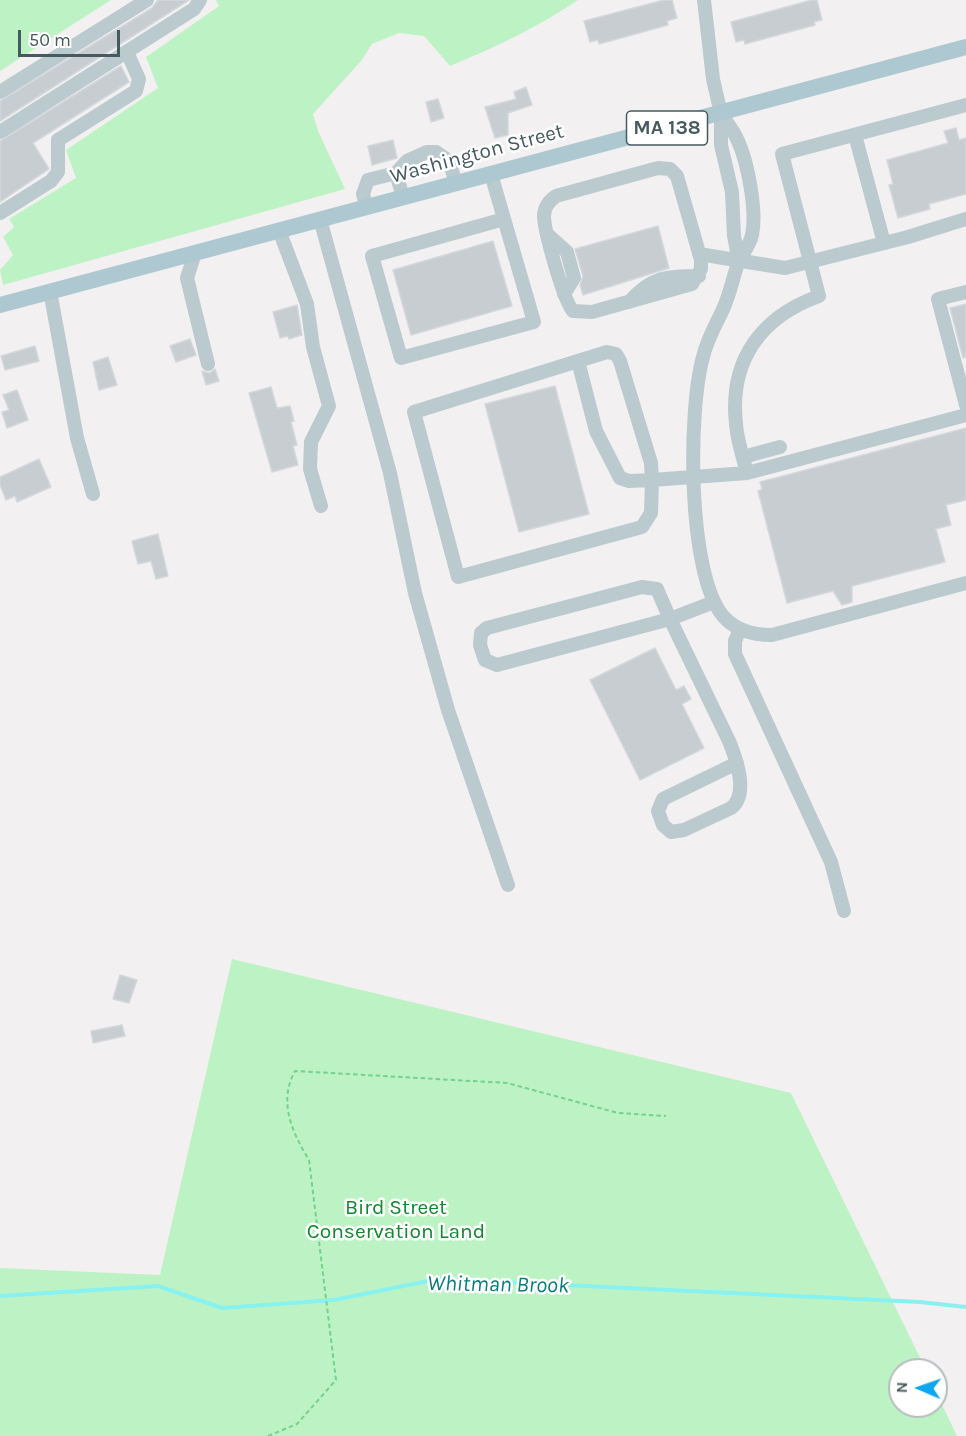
<!DOCTYPE html>
<style>
body{margin:0}
#map{position:relative;width:966px;height:1436px;overflow:hidden;background:#f3f0f1;font-family:Karla,sans-serif}
canvas{display:block}
.north{position:absolute;left:888px;top:1358px;width:60px;height:60px;box-sizing:border-box;background:#fff;border:2px solid #b5bdbf;border-radius:50%;rotate:272deg;font-size:16px;font-weight:700;line-height:24px;text-align:center;color:#475a5f}
.north::after{content:'';display:block;margin:auto;width:21px;height:27px;background:#0da7f0;clip-path:polygon(50% 0,100% 100%,50% 72%,0 100%)}
.scale{position:absolute;left:18px;top:30px;width:102px;height:27px;box-sizing:border-box;border:3px solid #475a5f;border-top:0;padding-left:8px;font-size:18px;line-height:21px;white-space:nowrap;color:#475a5f;-webkit-text-stroke:4px #fff;paint-order:stroke}
</style>
<div id="map">
<canvas width="966" height="1436"></canvas>
<div class="north">N</div>
<div class="scale">50 m</div>
</div>
<script>
const context = document.querySelector('canvas').getContext('2d');
context.lineJoin = 'round';
function fillPath(path, color) { context.fillStyle = color; context.fill(path, 'evenodd'); }
function strokePath(path, color, width, dash) { context.strokeStyle = color; context.lineWidth = width; context.lineCap = dash ? 'butt' : 'round'; context.setLineDash(dash || []); context.stroke(path); }
function write(font, color, halo, rows, align = 'center') {
  context.font = font + ' Karla,sans-serif'; context.lineWidth = 5; context.setLineDash([]); context.textBaseline = 'middle'; context.strokeStyle = halo; context.fillStyle = color; for (const [text, x, y, turn = 0] of rows) {
    context.save(); context.translate(x, y); context.rotate((+turn || 0) * Math.PI / 180); context.textAlign = isNaN(turn) ? turn : align; if (halo) context.strokeText(text, 0, 0); context.fillText(text, 0, 0); context.restore();
  }
}
fillPath(new Path2D(`
 M0,0h111l-111,71z
 M216,0h362c-40,27 -84,48 -128,66l-26,-30 -25,-3 -27,11 -11,17 -48,53 5,17 27,58 -342,96 -3,-15 13,-15 -10,-18 11,-10 -5,-8 67,-41 -10,-28 92,-62 -12,-31 73,-51z
 M232,959l559,134 135,277h-26v36h36v-14l21,44h-957v-168l160,7z`), '#bdf3c4');
strokePath(new Path2D(`
 M0,1296l158,-10 64,22 112,-8 104,-21 482,23 46,5`), '#87f2ef', 4);
const building = new Path2D(`
 M158,0h31l-189,121v-20l152,-93z
 M664,0h8l5,18 -10,3 1,4 -69,19 -1,-4 -8,2 -6,-21z
 M812,0h5l5,20 -8,2 1,3 -70,19 -1,-4 -8,2 -5,-20z
 M121,66l8,16 -96,61 16,26 -49,33v-61z
 M526,87l6,18 -24,8v22l-13,3 -10,-31 31,-8 -2,-7z
 M438,99l6,19 -13,4 -5,-20z
 M956,128l3,12 7,-2v56l-37,10 1,5 -32,9 -9,-33 4,-1 -6,-24 61,-17 -4,-12z
 M393,140l4,18 -25,7 -4,-19z
 M658,226l11,42 -86,27 -3,-10 3,-9 -8,-27z
 M493,241l19,65 -101,29 -18,-65z
 M966,304v53l-3,1 -13,-50z
 M297,305l5,30 -13,4 -1,-3 -8,2 -7,-26z
 M190,339l6,16 -20,7 -6,-16z
 M35,346l4,15 -34,9 -4,-14z
 M108,357l9,28 -18,5 -6,-28z
 M215,369l4,12 -13,4 -4,-14 8,2z
 M555,386l34,128 -70,18 -34,-128z
 M271,387l6,21 13,-2 4,15 -3,1 6,23 -4,1 5,19 -26,7 -23,-79z
 M17,390l11,30 -21,8 -5,-16 7,-2 -6,-15z
 M966,428v72l-20,5 5,20 -15,4 9,33 -93,24v16l-10,3 -9,-14 -46,12 -29,-112 4,-2 -2,-7z
 M39,459l12,28 -34,15 -2,-6 -9,4 -6,-15v-8z
 M158,534l10,42 -12,3 -5,-18 -13,3 -6,-23z
 M655,648l21,42 8,-4 7,13 -9,5 22,44 -64,32 -50,-100z
 M120,975l17,5 -8,23 -16,-4z
 M122,1025l3,11 -32,7 -2,-12z`);
fillPath(building, '#c7cdd0');
strokePath(building, '#d4d8dc', 1.5);
strokePath(new Path2D(`
 M268,1436l29,-12 39,-44 -27,-220c-17,-28 -31,-58 -14,-89l212,12 111,30 48,3`), '#72d38c', 2, [4.5, 3]);
strokePath(new Path2D(`
 M704,0l9,79 8,35v31l11,47 2,44 5,26
 M0,92l147,-92
 M966,105l-184,49 37,142c-58,21 -90,64 -83,128 1,16 7,33 11,49l219,-58
 M721,114c6,9 13,17 17,27 10,22 19,70 14,94 -2,10 -10,19 -14,28 -5,15 -8,30 -14,44 -7,16 -17,32 -21,50 -15,53 -16,216 20,259 12,14 31,19 49,19l194,-52
 M0,132l194,-123 6,-9
 M855,135l29,108
 M658,168l12,1 7,7 24,84v9l-9,15 -100,28 -19,-1c-9,-9 -29,-81 -29,-95 0,-9 5,-15 12,-20z
 M396,173l7,24
 M491,174l43,148 -133,36 -29,-102 132,-37
 M366,206l-3,-12 5,-14 28,-7 11,-12 20,-9h9l13,9 7,22
 M0,213l51,-32 7,-9v-32l78,-49 3,-12 -12,-27
 M320,219l70,254 25,120 33,117 60,175
 M279,230l28,74 6,43 16,59 -18,36 -1,27 11,37
 M548,235l19,17 7,26 -10,16
 M195,253l-8,25 21,86
 M699,254l86,14 123,-31 58,-18
 M50,291l27,147 16,56
 M966,292l-28,7 28,106
 M629,302c22,-25 37,-26 70,-26
 M607,352l9,2 4,7 31,102 1,17 -23,1 -9,-3 -24,-47 -18,-70z
 M578,361l-164,51 44,165 184,-50 9,-14 1,-33 95,-7
 M743,457l37,-10
 M714,602l-44,17 -13,-30 -15,-2 -155,41 -6,5 -1,12 5,15 12,5 173,-46 59,122c7,17 20,54 2,67l-47,22 -13,2 -8,-7 -5,-14 5,-12 74,-36
 M740,629l-5,12v13l96,208 13,49`), '#bbcace', 14);
strokePath(new Path2D(`
 M0,305l966,-258`), '#aec8d1', 16);
for (const [x, y, w] of [
 [667,128,81]
]) { const box = new Path2D(); box.roundRect(x - w / 2, y - 17, w, 34, 4.5); context.fillStyle = '#fff'; context.fill(box); strokePath(box, '#475a5f', 1.5); }
write('bold 20px', '#475a5f', null, [
 ["MA 138",667,128]
]);
write('21px', '#475a5f', '#fff', [
 ["Washington Street",477,154,-15]
]);
write('21px', '#11872f', '#fff', [
 ["Bird Street",396,1208],
 ["Conservation Land",396,1232]
]);
write('italic 22px', '#087d79', '#fff', [
 ["Whitman Brook",498,1285,1]
]);
</script>
